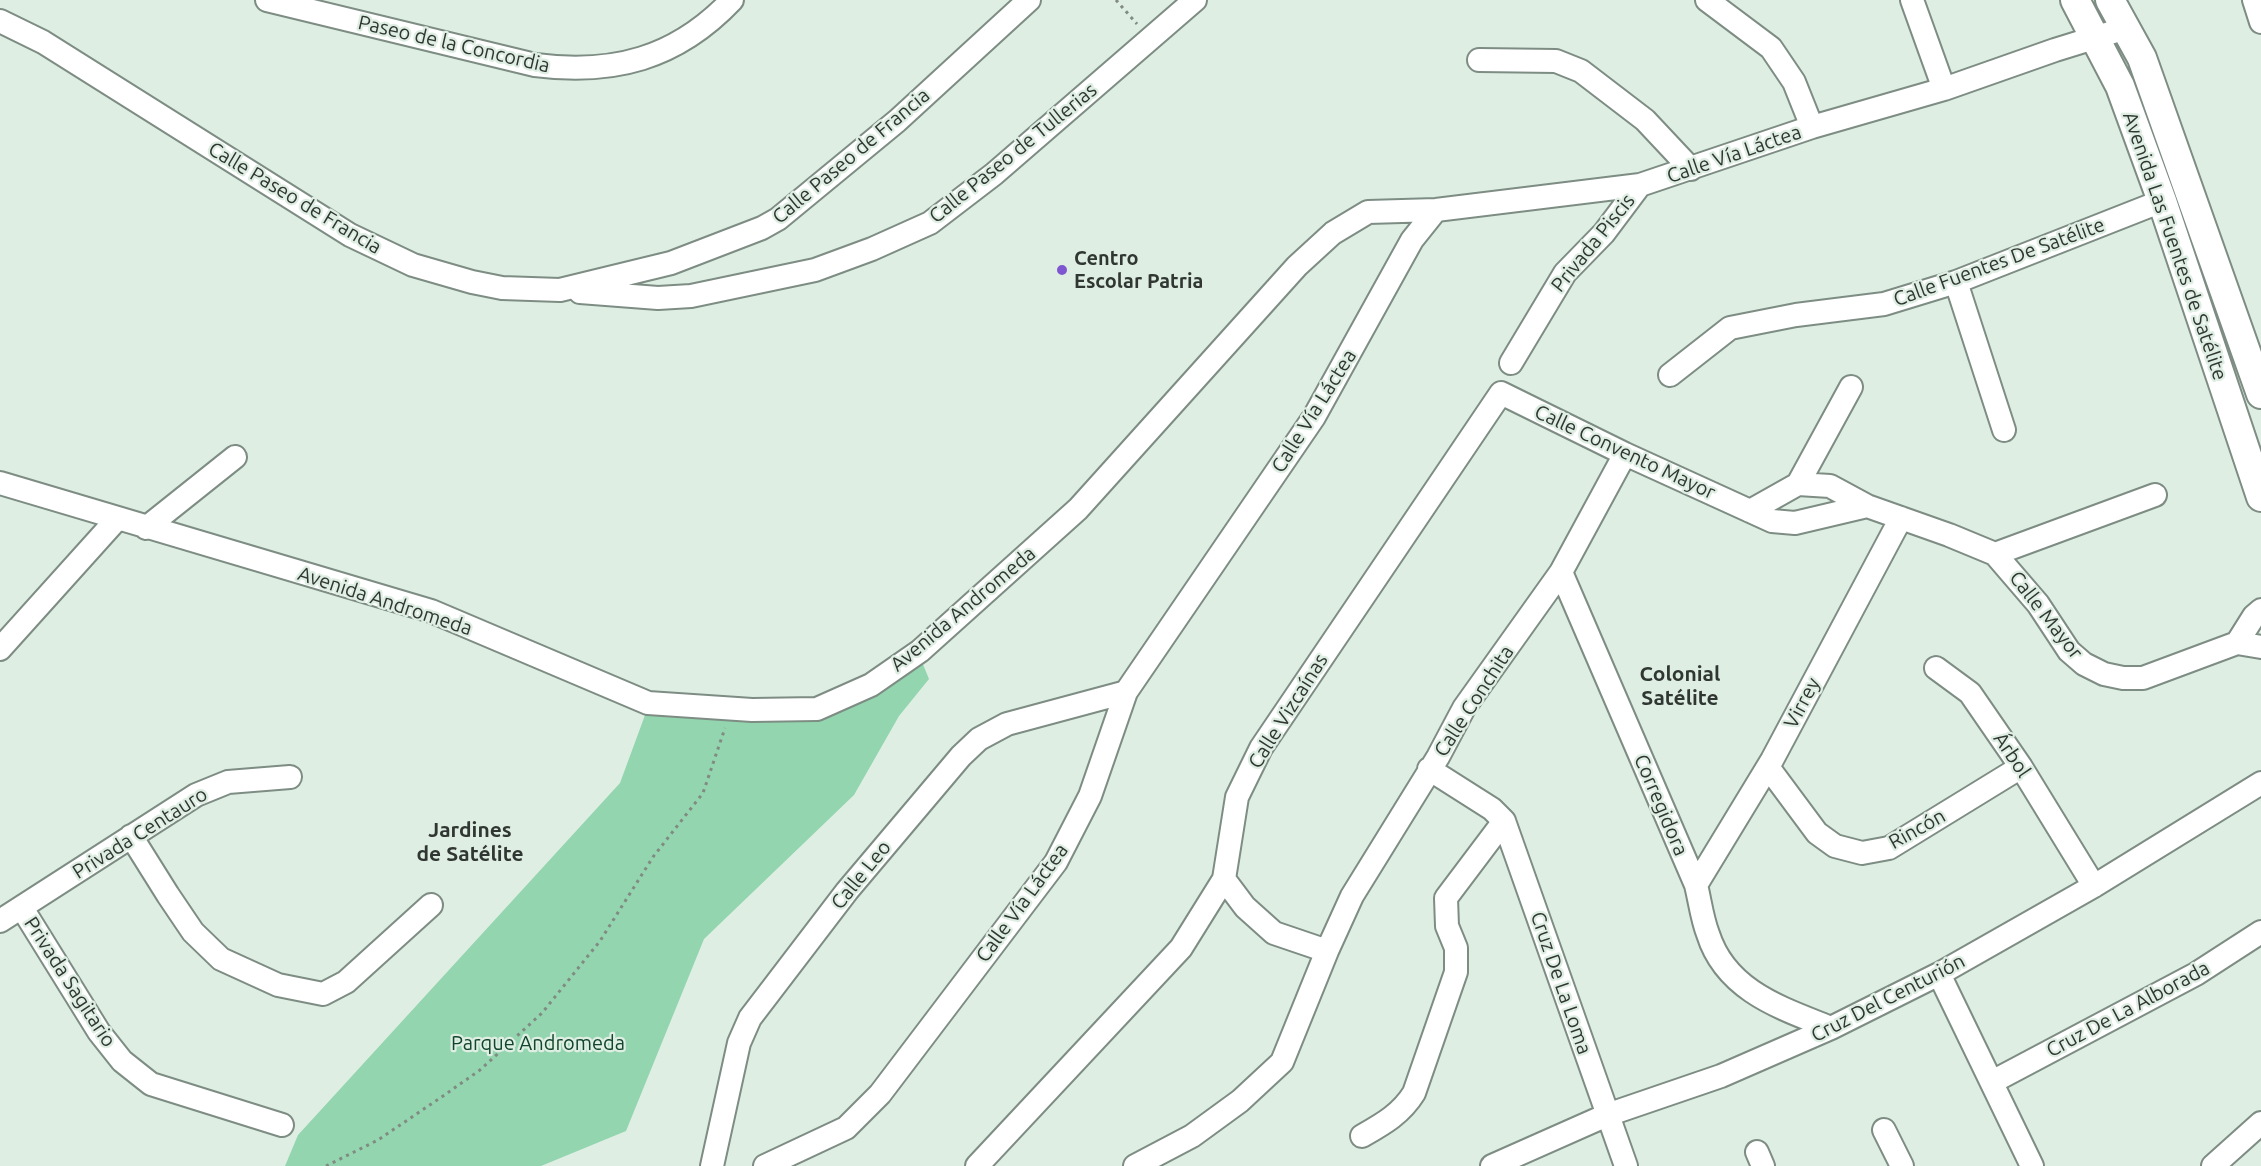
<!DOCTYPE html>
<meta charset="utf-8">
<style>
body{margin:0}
canvas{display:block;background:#deeee3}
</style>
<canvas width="2261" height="1166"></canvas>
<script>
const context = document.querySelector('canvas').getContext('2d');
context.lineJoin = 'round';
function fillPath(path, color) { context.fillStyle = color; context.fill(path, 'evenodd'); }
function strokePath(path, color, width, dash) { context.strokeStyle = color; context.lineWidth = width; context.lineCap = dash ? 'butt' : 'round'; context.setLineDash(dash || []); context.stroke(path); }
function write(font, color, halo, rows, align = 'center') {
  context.font = font + ' Ubuntu,sans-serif'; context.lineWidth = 4.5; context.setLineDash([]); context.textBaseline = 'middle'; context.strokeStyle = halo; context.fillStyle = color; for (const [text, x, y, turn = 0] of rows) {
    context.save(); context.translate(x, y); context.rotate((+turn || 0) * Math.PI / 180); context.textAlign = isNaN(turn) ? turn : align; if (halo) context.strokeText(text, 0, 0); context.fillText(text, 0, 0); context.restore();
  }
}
fillPath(new Path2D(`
 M922,662l7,17 -30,37 -45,79 -150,144 -78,192 -85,35h-256l13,-31 322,-352 28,-76 167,8z`), '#93d5ae');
const minor = new Path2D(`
 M267,0l268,65c78,10 141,-6 197,-65
 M1707,0l64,48 23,34 18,45
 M1912,0l32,89
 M2254,0l7,22
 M0,21l43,21 307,193 63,30 59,17 30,6 58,2 111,-27 91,-35 16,-9 119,-98 132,-121
 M1479,60l77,1 25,10 64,49 46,49
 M1956,282l48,148
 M580,292l78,6 33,-2 124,-26 57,-21 58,-26 64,-49 201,-174
 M1511,363l54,-90 39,-40 36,-48
 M1670,375l60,-47 66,-13 88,-11 72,-22 206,-81
 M0,483l431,128 217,92 104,7 65,-1 54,-24 49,-34 158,-142 219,-243 36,-33 35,-21 68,-2 204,-25 172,-58 132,-38 111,-39 71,-22
 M1798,484l53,-97
 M1750,511l48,-27 32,2 37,20 82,29 46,19 43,50 31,47 15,13 20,10 19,4h20l94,-35 24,4
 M146,528l89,-71
 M1995,554l160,-59
 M1561,572l135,313c4,16 6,34 12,49 18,57 73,74 123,94
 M2237,643l17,-27 7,-6
 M0,649l117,-130
 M1936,668l34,25 51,74 73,119
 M1768,767l49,66 18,13 27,7 27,-5 132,-81
 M1429,769l63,40 12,12 122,345
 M131,836l37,59 25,37 28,27 57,26 45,9 23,-12 85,-77
 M1224,879l21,28 29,26 53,18
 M1696,885l76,-125 129,-242
 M22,908l77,124 23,29 29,23 131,41
 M0,921l196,-126 32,-13 62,-5
 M1939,974l93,192
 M1992,1082l204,-108 65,-42
 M1884,1130l18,36
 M1362,1136c21,-12 39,-22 52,-43l42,-121v-24l-9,-22 -1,-28 58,-77
 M1757,1152l6,14
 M712,1166l27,-123 11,-25 97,-127 114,-135 18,-17 28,-15 119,-32
 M765,1166l81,-38 34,-34 176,-232 34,-66 36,-104 188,-275 98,-177 24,-30
 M977,1166l204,-218 43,-69 13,-82 24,-49 240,-355 124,61 147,67 23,2 72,-17
 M1135,1166l57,-30 48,-35 42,-39 45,-111 25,-55 86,-139 26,-49 97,-136 64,-118
 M1492,1166l115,-51 114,-39 110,-48 108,-54 155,-88 167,-103
 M2213,1166l48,-43`);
const major = new Path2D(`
 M2075,0l45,86 42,115 99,296
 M2110,0l32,58 119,336`);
strokePath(minor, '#7e8d84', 26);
strokePath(major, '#7e8d84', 32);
strokePath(new Path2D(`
 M1116,0l21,24
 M326,1166l52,-26 65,-44 37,-26 62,-57 58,-72 53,-84 50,-64 22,-65`), '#808b83', 3, [3, 4.5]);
strokePath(minor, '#fff', 22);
strokePath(major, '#fff', 28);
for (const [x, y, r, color] of [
 [1062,270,6,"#7d56d0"]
]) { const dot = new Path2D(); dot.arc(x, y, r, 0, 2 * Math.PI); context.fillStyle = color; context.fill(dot); strokePath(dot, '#deeee3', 2); }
write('20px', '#303632', '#deeee3', [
 ["Paseo de la Concordia",454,44,13],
 ["Calle Paseo de Tullerias",1013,153,-39],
 ["Calle Vía Láctea",1734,154,-19],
 ["Calle Paseo de Francia",851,156,-40],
 ["Calle Paseo de Francia",295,198,31],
 ["Privada Piscis",1593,243,-51],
 ["Avenida Las Fuentes de Satélite",2175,246,71],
 ["Calle Fuentes De Satélite",1999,262,-20],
 ["Calle Vía Láctea",1314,411,-58],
 ["Calle Convento Mayor",1625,452,25],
 ["Avenida Andromeda",385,601,18],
 ["Avenida Andromeda",963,609,-40],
 ["Calle Mayor",2046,615,52],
 ["Calle Conchita",1474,701,-57],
 ["Virrey",1802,703,-62],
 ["Calle Vizcaínas",1288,711,-58],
 ["Árbol",2012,755,56],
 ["Corregidora",1661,805,67],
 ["Rincón",1917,829,-29],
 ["Privada Centauro",140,833,-32],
 ["Calle Leo",861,875,-51],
 ["Calle Vía Láctea",1022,903,-54],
 ["Privada Sagitario",70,982,57],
 ["Cruz De La Loma",1561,983,71],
 ["Cruz Del Centurión",1888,998,-27],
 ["Cruz De La Alborada",2128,1009,-28]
]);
write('bold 20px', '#303632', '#deeee3', [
 ["Centro",1074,258],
 ["Escolar Patria",1074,281]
], 'left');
write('20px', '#12452c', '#deeee3', [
 ["Parque Andromeda",538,1043]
]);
write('bold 21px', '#303632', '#deeee3', [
 ["Colonial",1680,674],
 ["Satélite",1680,698],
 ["Jardines",470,830],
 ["de Satélite",470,854]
]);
</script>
